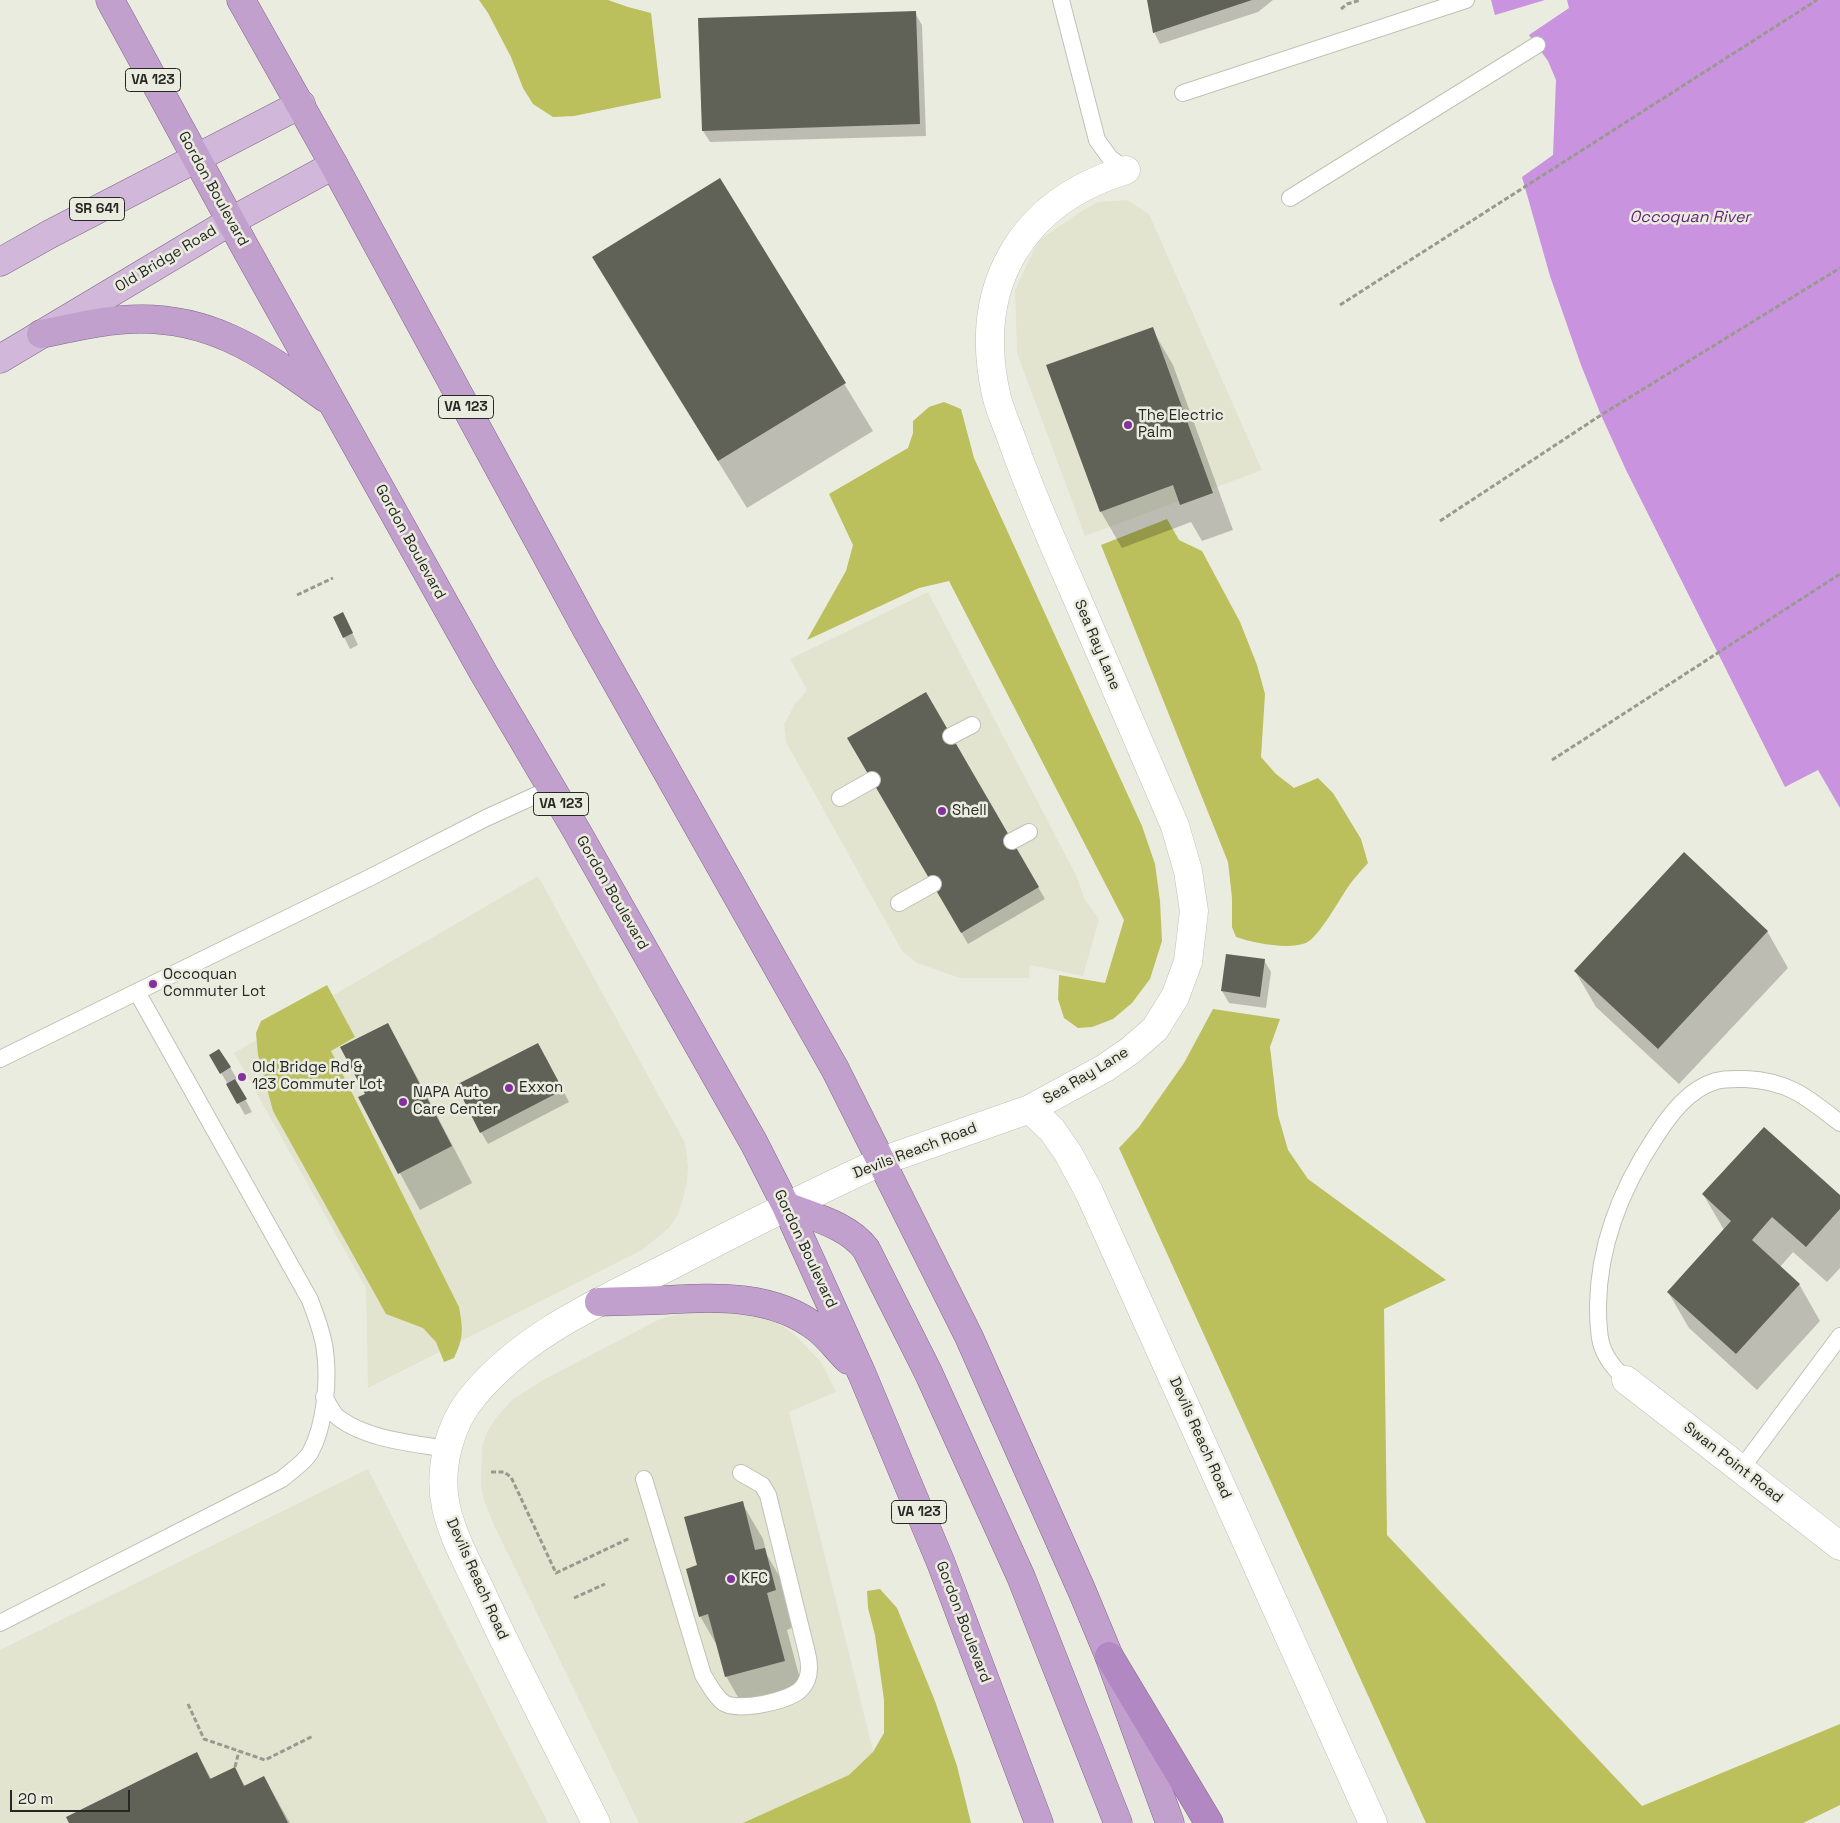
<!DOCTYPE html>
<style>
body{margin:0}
#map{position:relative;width:1840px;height:1823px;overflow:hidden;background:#ebece0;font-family:"Space Grotesk",sans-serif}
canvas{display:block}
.scale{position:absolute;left:10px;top:1790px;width:120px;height:22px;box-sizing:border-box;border:2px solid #272723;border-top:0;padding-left:6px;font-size:15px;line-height:18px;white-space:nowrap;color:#272723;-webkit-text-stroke:4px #ebece0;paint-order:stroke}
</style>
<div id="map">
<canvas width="1840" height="1823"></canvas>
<div class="scale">20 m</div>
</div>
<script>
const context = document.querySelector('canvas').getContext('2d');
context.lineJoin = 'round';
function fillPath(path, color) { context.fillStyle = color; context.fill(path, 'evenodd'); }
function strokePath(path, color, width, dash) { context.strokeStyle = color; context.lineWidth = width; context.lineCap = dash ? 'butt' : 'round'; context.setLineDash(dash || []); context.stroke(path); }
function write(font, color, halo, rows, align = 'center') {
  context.font = font + ' "Space Grotesk",sans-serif'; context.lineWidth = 5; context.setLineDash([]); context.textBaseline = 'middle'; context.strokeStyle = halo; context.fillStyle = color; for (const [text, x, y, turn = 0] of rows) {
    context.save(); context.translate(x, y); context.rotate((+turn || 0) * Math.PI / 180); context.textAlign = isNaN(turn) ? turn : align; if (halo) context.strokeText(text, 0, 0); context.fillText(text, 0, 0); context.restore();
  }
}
fillPath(new Path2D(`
 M1127,200l22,14 113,256 -177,66 -68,-183 -2,-63 23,-49 42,-29 18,-10z
 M928,592l149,285 8,23 14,19 -16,57 -53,-11 -1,13h-69l-43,-15 -15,-12 -116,-209 -2,-18 11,-20 12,-14 -17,-31z
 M538,876l147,267 3,23 -1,16 -5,21 -5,13 -8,12 -27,22 -274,138 -2,-100 -132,-235z
 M704,1310l43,3 29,9 17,11 28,29 15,30 -47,20 102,411h-252l-145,-298 -10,-24 -3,-16 1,-38 5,-15 9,-14 16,-18 31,-20 115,-60 24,-7z
 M368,1469l180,354h-548v-173z`), '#e2e4d0');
fillPath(new Path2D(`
 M479,0h129l20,7 23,6 10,85 -87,18 -21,1 -20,-13 -10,-16 -12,-31 -23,-44z
 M944,402l17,7 13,49 168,368 13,38 5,37 2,40 -12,38 -18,24 -19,16 -21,8 -14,1 -14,-10 -6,-19 1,-24 46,8 19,-63 -175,-339 -30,7 -112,52 39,-69 7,-26 -24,-51 79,-46 5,-15v-12l16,-14z
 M1167,519l12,21 23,11 38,71 17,43 8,29 -4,63 15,17 18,14 24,-10 15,15 28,46 7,24c-7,8 -14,15 -20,24 -9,13 -29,50 -42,56 -19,7 -52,0 -70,-6l-4,-10v-29l-4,-36 -127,-317z
 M327,985l28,52 -24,14 128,256c4,23 5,30 -5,51l-10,4 -8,-20 -13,-14 -37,-14 -113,-203 -15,-56 -2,-22 5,-12z
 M1213,1009l67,10 -10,28 8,68 10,35 20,29 138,101 -62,29 3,226 255,271 198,-82v81l-37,18h-377l-307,-675 20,-21 45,-64z
 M880,1589l17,19 38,93 22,65 14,57h-228l106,-48 24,-23 11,-19v-33l-9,-65 -7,-27 -1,-17z`), '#bbbf5c');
fillPath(new Path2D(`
 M1491,0h54l-50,15z
 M1567,0h273v808l-22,-38 -33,17 -159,-317 -25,-55 -20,-50 -31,-89 -28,-99 31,-22 3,-75 -8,-19 -19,-26 40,-27z`), '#ca93df');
fillPath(new Path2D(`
 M1148,0h125l-15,12 -98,32 -6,-12z
 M915,13l7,12 4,111 -216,6 -7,-11z
 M720,180l153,251 -126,77 -126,-203 -27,-48z
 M1152,329l21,36 60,165 -31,11 -11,-19 -69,26 -21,-36z
 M349,626l9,19 -8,4 -6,-12z
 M926,694l119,205 -77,45 -119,-206z
 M1767,931l21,37 -109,116 -83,-77 -21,-36z
 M1264,960l7,12 -5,36 -37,-5 -7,-12z
 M388,1024l20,36 64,123 -52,27 -61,-112 7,-3z
 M211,1055l19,12 7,12 -2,1 17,32 -7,3z
 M545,1056l24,46 -81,42 -7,-12z
 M1703,1194l137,3v71l-13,14 -34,-30 -13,15 19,17 21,37 -63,69 -68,-62 -21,-36 56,-62z
 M742,1503l21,36 4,16 18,31 11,40 -9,4 18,68 -58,15 -21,-37 -7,-27 -19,-33 -2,-50z
 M197,1754l15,26 22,-12 11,18 19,-9 26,46h-219z`), '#0003');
fillPath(new Path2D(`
 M1147,0h105l-99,33z
 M916,11l4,113 -218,7 -4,-113z
 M720,178l126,205 -128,78 -126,-204z
 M1153,327l60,166 -33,12 -7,-20 -73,27 -54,-147z
 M343,612l10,21 -10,5 -10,-21z
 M926,692l113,195 -78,46 -114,-195z
 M1684,852l84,79 -110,118 -84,-78z
 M1226,954l39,5 -5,38 -39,-6z
 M388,1023l64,123 -54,28 -40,-77 7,-3 -25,-47z
 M538,1043l25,47 -83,43 -24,-48z
 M219,1049l12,18 -11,7 -11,-19z
 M235,1079l12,20 -10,5 -11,-20z
 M1764,1127l76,68v14l-34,38 -34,-30 -20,23 48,44 -64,70 -69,-62 64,-71 -29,-27z
 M743,1501l12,49 10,-2 11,42 -9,3 18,68 -60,16 -17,-63 -9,3 -13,-48 11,-4 -13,-48z
 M197,1752l13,27 25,-12 9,19 20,-10 24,47h-219l-3,-6z`), '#606157');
const service = new Path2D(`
 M1061,0l36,140 13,18 16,12
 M1183,93l283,-93
 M1290,198l247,-153
 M951,736l21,-11
 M840,798l32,-18
 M1012,841l17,-9
 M899,903l34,-19
 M0,1059l371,-182 115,-59 66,-30
 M1626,1380c-11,-11 -21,-22 -25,-37 -3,-12 -3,-26 -3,-38 1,-62 24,-118 58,-169 15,-23 33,-47 60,-55 10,-3 21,-2 30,-2 43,2 62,19 94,44
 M324,1397c5,7 9,18 16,22 29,21 73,24 107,30
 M1741,1469l99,-133
 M644,1479l59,196c6,9 12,22 21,28 15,9 66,-2 77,-14 10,-10 9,-24 6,-36l-39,-158 -6,-10 -21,-12
 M0,1623l282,-144c9,-8 23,-17 28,-26 15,-27 19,-72 15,-102 -2,-18 -9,-34 -15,-51l-173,-308`);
const minor = new Path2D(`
 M1030,1109l22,21 16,23 21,39 284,631
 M882,1161l148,-52 75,-41 26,-18 24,-21 20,-32 13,-35 6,-51 -6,-40 -13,-45c-34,-79 -68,-158 -102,-237 -22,-50 -43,-98 -61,-149 -5,-15 -13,-31 -16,-46 -24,-108 25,-192 130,-224
 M1626,1380l214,166`);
const tertiary = new Path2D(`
 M596,1823c-37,-75 -77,-149 -112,-225 -13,-29 -31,-59 -38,-91 -8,-37 3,-83 28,-112 50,-60 123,-92 192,-127 71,-37 143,-73 216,-107`);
const primary = new Path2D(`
 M0,262l50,-28 251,-130
 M0,359l231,-138 103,-56`);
const trunk = new Path2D(`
 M110,0l136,249 237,423 92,156 179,315 32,63 76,168 79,189 98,260
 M241,0l93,165 253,465 248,439 134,268 113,254 27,65 61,167
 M41,334c26,-5 53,-12 79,-14 85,-8 140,31 205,78
 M786,1206c27,11 62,19 80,43l62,123 93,205 97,246
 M599,1302c22,-1 43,-1 65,-2 53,-3 110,-6 154,29 11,9 20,21 30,31`);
const motorway = new Path2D(`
 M1109,1656l100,167`);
strokePath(service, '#c0c1b5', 18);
strokePath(minor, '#c0c1b5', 29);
strokePath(tertiary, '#c0c1b5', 29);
strokePath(primary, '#81668a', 29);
strokePath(trunk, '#81668a', 29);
strokePath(motorway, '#81668a', 29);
strokePath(new Path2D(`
 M1341,9l6,-5 14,-4
 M1340,305l477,-305
 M1440,521l161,-106 239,-147
 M297,595l36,-17
 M1552,760l288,-186
 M491,1472h13l7,5 45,96 74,-35
 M574,1598l31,-14
 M188,1704l16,35 61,21 48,-24
 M235,1767l4,-16`), '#999990', 3, [5, 2.5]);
strokePath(service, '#fff', 16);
strokePath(minor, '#fff', 28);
strokePath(tertiary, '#fff', 28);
strokePath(primary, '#d1b8da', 28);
strokePath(trunk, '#c2a0ce', 28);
strokePath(motorway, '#b288c2', 28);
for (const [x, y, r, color] of [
 [1128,425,5,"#84309f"],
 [942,811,5,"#84309f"],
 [153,984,5,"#84309f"],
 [242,1077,5,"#84309f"],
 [509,1088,5,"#84309f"],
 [403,1102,5,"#84309f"],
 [731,1579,5,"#84309f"]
]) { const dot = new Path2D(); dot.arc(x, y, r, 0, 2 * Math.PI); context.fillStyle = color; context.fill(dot); strokePath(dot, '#ebece0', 2); }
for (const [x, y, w] of [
 [153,80,55],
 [97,209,55],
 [466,407,55],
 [561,804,55],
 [919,1512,55]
]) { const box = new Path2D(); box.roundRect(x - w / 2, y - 11.5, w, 23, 4); context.fillStyle = '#ebece0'; context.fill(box); strokePath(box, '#272723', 1); }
write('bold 14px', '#272723', null, [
 ["VA 123",153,80],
 ["SR 641",97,209],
 ["VA 123",466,407],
 ["VA 123",561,804],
 ["VA 123",919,1512]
]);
write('15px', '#272723', '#ebece0', [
 ["Gordon Boulevard",213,189,61],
 ["Old Bridge Road",166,259,-31],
 ["Gordon Boulevard",410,542,61],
 ["Sea Ray Lane",1097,645,67],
 ["Gordon Boulevard",612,893,60],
 ["Sea Ray Lane",1086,1076,-31],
 ["Devils Reach Road",915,1151,-21],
 ["Gordon Boulevard",805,1249,65],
 ["Devils Reach Road",1200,1438,66],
 ["Swan Point Road",1733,1463,38],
 ["Devils Reach Road",477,1579,66],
 ["Gordon Boulevard",963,1622,69]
]);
write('15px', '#272723', '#ebece0', [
 ["The Electric",1138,416],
 ["Palm",1138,433],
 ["Shell",952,811],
 ["Occoquan",163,975],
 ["Commuter Lot",163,992],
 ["Old Bridge Rd &",252,1068],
 ["123 Commuter Lot",252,1085],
 ["Exxon",519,1088],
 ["NAPA Auto",413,1093],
 ["Care Center",413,1110],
 ["KFC",741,1579]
], 'left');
write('italic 16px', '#631f79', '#ebece0', [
 ["Occoquan River",1690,218]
]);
</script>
